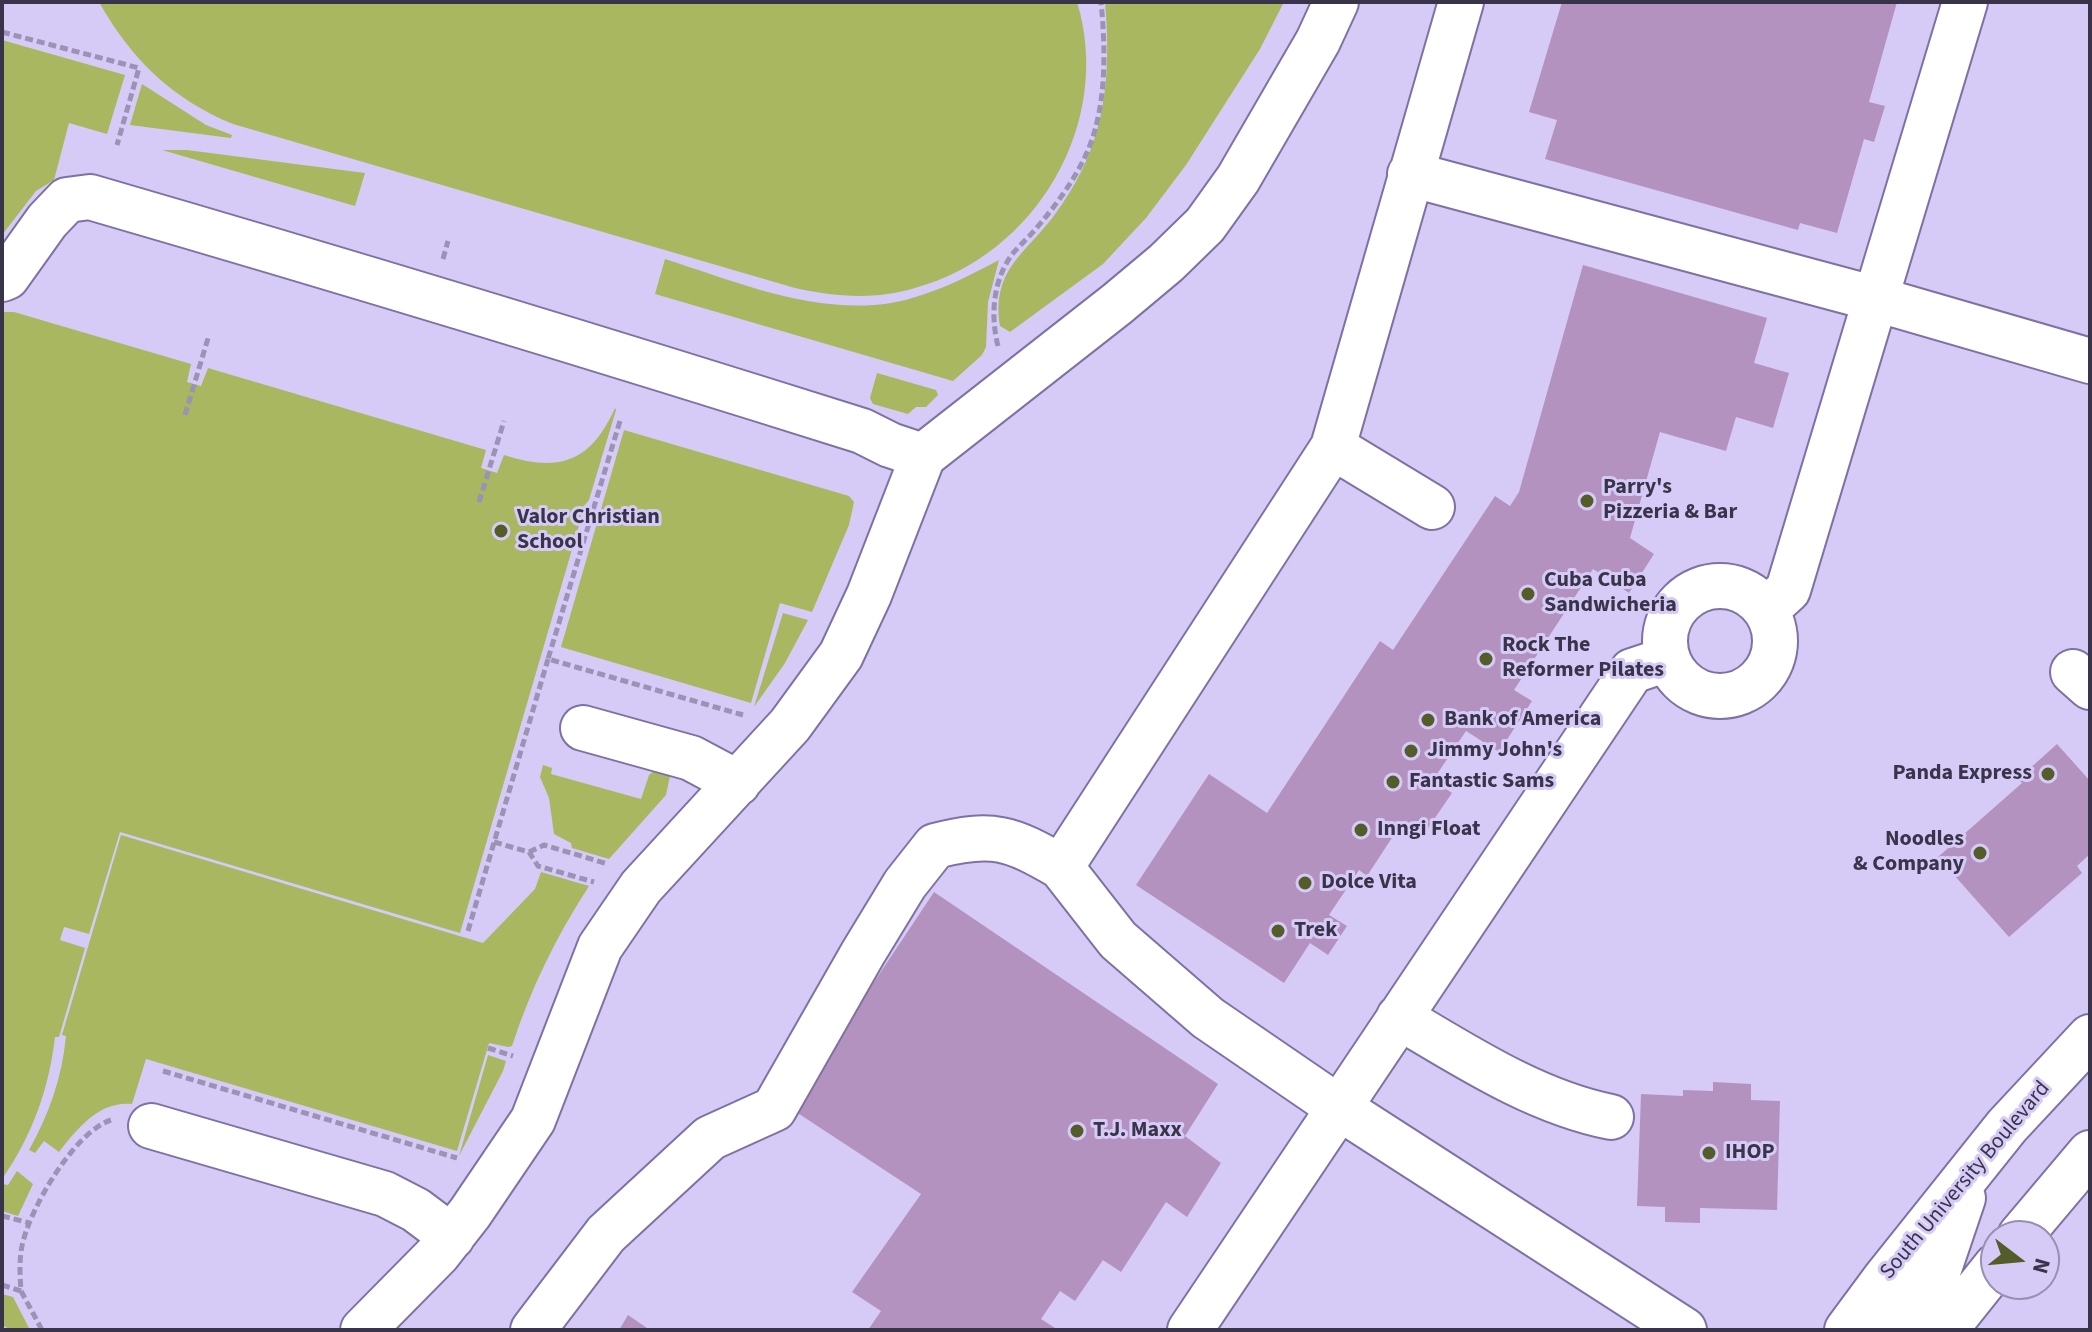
<!DOCTYPE html>
<style>
body{margin:0}
#map{position:relative;width:2092px;height:1332px;overflow:hidden;background:#d6cbf6;font-family:"Source Sans 3",sans-serif}
canvas{display:block}
.frame{position:absolute;inset:0;border:4px solid #3a344a;pointer-events:none}
.north{position:absolute;left:1980px;top:1220px;width:80px;height:80px;box-sizing:border-box;background:#d6cbf6;border:2px solid #988fb1;border-radius:50%;rotate:106deg;font-size:22px;font-weight:700;line-height:32px;text-align:center;color:#3a344a}
.north::after{content:'';display:block;margin:auto;width:28px;height:36px;background:#545c2a;clip-path:polygon(50% 0,100% 100%,50% 72%,0 100%)}
</style>
<div id="map">
<canvas width="2092" height="1332"></canvas>
<div class="frame"></div>
<div class="north">N</div>
</div>
<script>
const context = document.querySelector('canvas').getContext('2d');
context.lineJoin = 'round';
function fillPath(path, color) { context.fillStyle = color; context.fill(path, 'evenodd'); }
function strokePath(path, color, width, dash) { context.strokeStyle = color; context.lineWidth = width; context.lineCap = dash ? 'butt' : 'round'; context.setLineDash(dash || []); context.stroke(path); }
function write(font, color, halo, rows, align = 'center') {
  context.font = font + ' "Source Sans 3",sans-serif'; context.lineWidth = 6; context.setLineDash([]); context.textBaseline = 'middle'; context.strokeStyle = halo; context.fillStyle = color; for (const [text, x, y, turn = 0] of rows) {
    context.save(); context.translate(x, y); context.rotate((+turn || 0) * Math.PI / 180); context.textAlign = isNaN(turn) ? turn : align; if (halo) context.strokeText(text, 0, 0); context.fillText(text, 0, 0); context.restore();
  }
}
fillPath(new Path2D(`
 M99,2h978c37,121 -41,253 -162,286 -40,12 -80,9 -120,0l-562,-164c-61,-25 -102,-65 -134,-122z
 M1105,2h179l-24,47 -74,116 -40,53 -43,46 -93,68 -10,-6c-8,-56 23,-70 53,-109 11,-15 21,-31 29,-47 26,-53 28,-110 23,-168z
 M2,40l123,35 -18,59 -38,-11 -15,57 -18,11 -34,44z
 M142,84l64,41 26,10 -1,3 -101,-13z
 M162,150h25l178,23 -10,33z
 M665,259c72,23 149,56 226,44 39,-7 74,-25 108,-43l-11,42 -2,45 -4,8 -29,26 -298,-87z
 M2,312h12l177,52 -4,18 14,4 7,-18 278,82 -5,18 16,5 7,-18c55,18 87,7 111,-47l1,2 -27,90 -4,5 -125,428 -340,-101 -31,102 -25,-7 -4,13 25,8 -26,89h-4c-6,52 -23,99 -53,142z
 M877,373l59,17 2,5 -12,12h-10l-8,7 -35,-10 -3,-6z
 M624,430l225,66 5,6 -5,23 -37,87 -32,-9 -29,100 -190,-56z
 M783,613l25,7 -23,43 -31,44z
 M543,765l9,3 -1,6 90,25 8,-24 5,-4 16,5 -4,19 -57,64 -37,-11 -1,-5 -17,-9 -5,-36 -9,-21z
 M121,835l362,108 52,-54 6,-17 48,14c-33,51 -58,102 -77,160l-4,1 -19,-4 -32,108 -311,-92 -14,45c-33,-3 -54,24 -73,48l-15,-11 -9,12 -6,-3c20,-36 33,-72 37,-114l-4,-1z
 M488,1055l18,6 -3,10 -44,85z
 M17,1171l16,13 -15,32 -16,-5v-27l6,1z
 M2,1294l11,3 17,33h-19l-9,-5z`), '#a9b760');
fillPath(new Path2D(`
 M1562,2h335l-28,100 16,4 -11,36 -10,-3 -27,94 -37,-10 -2,7 -253,-71 12,-39 -28,-8z
 M1583,265l184,53 -13,45 35,10 -16,55 -37,-11 -10,34 -66,-19 -30,106 24,16 -25,39 -36,-24 -79,121 18,11 -33,51 -33,-21 -33,49 19,13 -30,44 -21,-13 -34,52 -8,-6 -30,45 18,11 -19,29 -18,-12 -26,40 -148,-98 73,-111 58,39 113,-172 13,9 102,-154 15,10 9,-14z
 M2057,744l33,37v73l-13,12 5,7 -73,64 -71,-80 84,-74 -4,-4z
 M934,892l284,192 -33,52 36,27 -34,54 -21,-15 -45,70 -18,-12 -28,41 -15,-10 -19,28 14,9 -1,2h-186l13,-19 -29,-19 69,-98 -131,-86z
 M1713,1082l38,2v16l29,1 -3,109 -77,-2v15l-35,-1v-15l-28,-1 4,-112 42,2v-6l30,1z
 M628,1315l22,15h-31z`), '#b392c0');
const minor = new Path2D(`
 M1461,2l-128,445 -272,420 57,73 90,78 130,89 346,223
 M1410,174l466,125 214,62
 M2,279l5,-2 40,-56 20,-21 23,-3c258,75 515,153 772,234l28,14 33,11
 M1333,447l99,60
 M1665 641a55 55 0 1 1 110 0a55 55 0 1 1-110 0Z
 M1766,610l22,-20 177,-588
 M2073,672l17,15
 M583,728l108,30 47,25
 M1399,1017c66,39 136,85 212,100
 M151,1126l234,68 31,16 36,27
 M363,1330l75,-76 32,-41 63,-93 67,-173 41,-60 149,-162 51,-70 28,-60 54,-139 194,-152 49,-41 39,-38 33,-46 80,-138 18,-39
 M533,1330l73,-96 104,-96 64,-29 89,-156 42,-69 30,-38c58,-15 76,-8 126,21
 M1190,1330l442,-659 36,-12`);
const major = new Path2D(`
 M2020,1236l70,-83
 M1847,1330l37,-50 123,-154 83,-89
 M1896,1330l40,-52 27,-80
 M1945,1330l51,-64`);
strokePath(minor, '#7f72a3', 48);
strokePath(major, '#7f72a3', 48);
strokePath(new Path2D(`
 M2,32l137,36 -22,77
 M443,259l5,-18
 M998,346c-8,-31 -5,-68 16,-94 8,-9 17,-17 25,-27 17,-20 33,-42 45,-66 23,-47 22,-106 17,-157
 M185,415l24,-80
 M620,421l-72,238 195,56
 M479,502l25,-81
 M494,842l35,10 9,14 56,16
 M529,852l15,-7 64,19
 M468,931l80,-272
 M488,1048l25,8
 M163,1071l294,87
 M2,1216l28,7
 M2,1285l19,6c-1,-15 -2,-30 1,-45 7,-36 52,-114 89,-126
 M21,1291l21,39`), '#9b92b5', 5, [8, 4]);
strokePath(minor, '#fff', 44);
strokePath(major, '#fff', 44);
for (const [x, y, r, color] of [
 [1587,501,8,"#545c2a"],
 [501,531,8,"#545c2a"],
 [1528,594,8,"#545c2a"],
 [1486,659,8,"#545c2a"],
 [1428,720,8,"#545c2a"],
 [1411,751,8,"#545c2a"],
 [2048,774,8,"#545c2a"],
 [1393,782,8,"#545c2a"],
 [1361,830,8,"#545c2a"],
 [1980,853,8,"#545c2a"],
 [1305,883,8,"#545c2a"],
 [1278,931,8,"#545c2a"],
 [1077,1131,8,"#545c2a"],
 [1709,1153,8,"#545c2a"]
]) { const dot = new Path2D(); dot.arc(x, y, r, 0, 2 * Math.PI); context.fillStyle = color; context.fill(dot); strokePath(dot, '#d6cbf6', 3); }
write('bold 22px', '#3a344a', '#d6cbf6', [
 ["Parry's",1603,488],
 ["Pizzeria & Bar",1603,513],
 ["Valor Christian",517,518],
 ["School",517,543],
 ["Cuba Cuba",1544,581],
 ["Sandwicheria",1544,606],
 ["Rock The",1502,646],
 ["Reformer Pilates",1502,671],
 ["Bank of America",1444,720],
 ["Jimmy John's",1427,751],
 ["Panda Express",2032,774,"right"],
 ["Fantastic Sams",1409,782],
 ["Inngi Float",1377,830],
 ["Noodles",1964,840,"right"],
 ["& Company",1964,865,"right"],
 ["Dolce Vita",1321,883],
 ["Trek",1294,931],
 ["T.J. Maxx",1093,1131],
 ["IHOP",1725,1153]
], 'left');
write('22px', '#3a344a', '#d6cbf6', [
 ["South University Boulevard",1966,1181,-50]
]);
</script>
